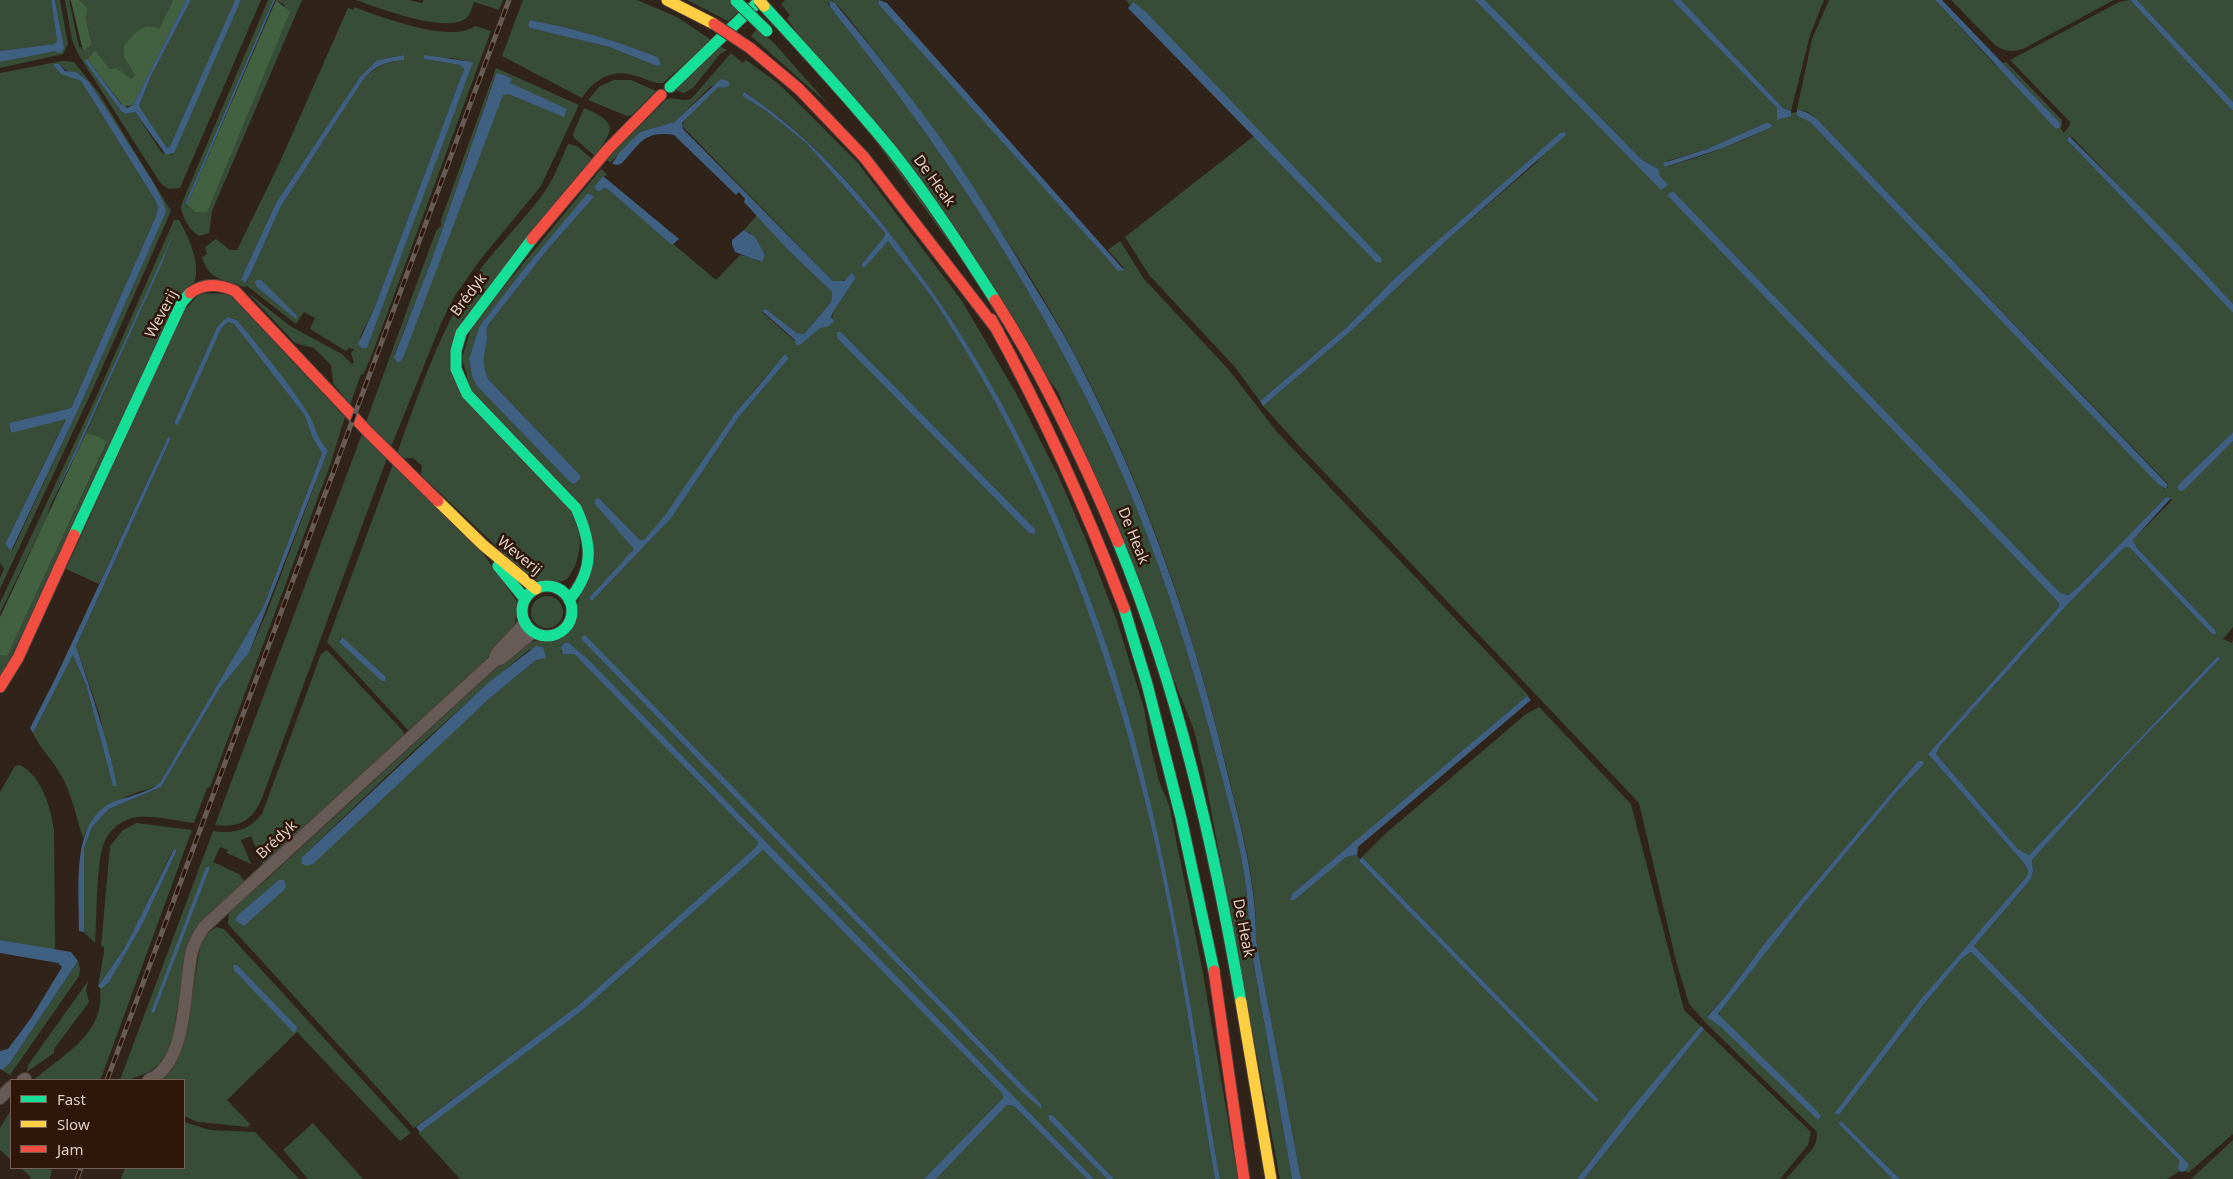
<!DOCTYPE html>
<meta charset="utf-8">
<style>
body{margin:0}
#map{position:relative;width:2233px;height:1179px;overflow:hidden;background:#30231a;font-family:"Noto Sans",sans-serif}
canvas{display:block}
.legend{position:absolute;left:10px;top:1079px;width:175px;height:90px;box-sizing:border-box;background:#2e1709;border:1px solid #756155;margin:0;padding:6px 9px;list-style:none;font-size:15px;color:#dfcfc6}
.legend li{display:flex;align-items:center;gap:10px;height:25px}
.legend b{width:25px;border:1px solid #756155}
</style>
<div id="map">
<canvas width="2233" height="1179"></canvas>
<ul class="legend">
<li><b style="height:6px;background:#16e098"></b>Fast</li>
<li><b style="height:6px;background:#ffcf43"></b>Slow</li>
<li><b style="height:6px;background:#f24e42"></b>Jam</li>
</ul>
</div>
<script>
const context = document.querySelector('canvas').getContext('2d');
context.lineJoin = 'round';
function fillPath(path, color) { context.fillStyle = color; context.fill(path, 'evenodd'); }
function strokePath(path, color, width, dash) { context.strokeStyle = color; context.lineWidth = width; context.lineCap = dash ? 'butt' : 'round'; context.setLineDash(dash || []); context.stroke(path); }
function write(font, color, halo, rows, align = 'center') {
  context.font = font + ' "Noto Sans",sans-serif'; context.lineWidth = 5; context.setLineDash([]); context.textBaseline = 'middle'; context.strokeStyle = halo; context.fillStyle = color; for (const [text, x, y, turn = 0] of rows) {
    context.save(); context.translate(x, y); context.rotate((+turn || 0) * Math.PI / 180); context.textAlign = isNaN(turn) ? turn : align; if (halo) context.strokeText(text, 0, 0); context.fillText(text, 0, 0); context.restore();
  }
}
fillPath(new Path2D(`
 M0,0h51l6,41 -3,3 -54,7z
 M55,0h5l8,44 -5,10 -63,14v-6l64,-14z
 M65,0h4l10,47h2l2,4 9,-6 -6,-26 2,-11 -9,-8h94l-14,29 -35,29 11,17 -5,4 -13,-11 -7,1 -15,-17 -10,8 36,51 5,3 9,-2 27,41 10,2 69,-155h20l-81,188 -11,1 -8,-5 -83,-130 -6,-14z
 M191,0h44l-65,146 -3,2 -28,-42 12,-30z
 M268,0h5l-88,204 10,8 90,-207 -9,-5h26l-90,211 -3,22 -10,3c-10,-6 -20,-23 -17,-33z
 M356,0h53l13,3 2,-3h79l-4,10 -25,-8c-2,6 -4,14 -9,17 -21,14 -87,-11 -109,-19z
 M523,0h114l40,17 34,23 -48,43c-10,1 -18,-5 -27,-7 -22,-8 -42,2 -54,22l-80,-42zM531,20c44,8 85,21 127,37l-1,9 -48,-19 -79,-19z
 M687,0h43l9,11 -11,10z
 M785,0h94l-1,4 240,266 6,-2 -16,-18 12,-9 24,38 85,91 48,62 253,265 -3,-1 -235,198 -1,6 55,-43 11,-2 3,4 -1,2 235,240h5l-237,-244 23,-23 141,-120 13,-7 92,97 53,206 127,122 -3,13 -28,34h-196l120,-150 -75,82 -52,68h-276l-45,-239c2,-57 -16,-115 -29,-170 -33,-139 -79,-273 -144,-400 -30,-59 -67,-116 -103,-171 -32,-51 -67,-99 -104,-146 -14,-17 -27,-37 -43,-52l-5,2 2,4c102,127 193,262 265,409 52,105 90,219 119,332 16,61 36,125 35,189l43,242h-12l-76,-406 -10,-43 -136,-338 -271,-373 3,-4 -9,-11z
 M1126,0h349l187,190 -3,-21 -17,-9 -157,-160h187l105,108 2,12 12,-5v-2l6,-1v4l13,6 354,367 4,-1v-4l-351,-365 -9,-7 -11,-3 15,-70 17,-39h106l57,62 69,62 -58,-61 3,-1 53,55 3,3 -1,9 3,4 6,-8v-3l-60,-62 109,-58 11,-2 103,111v193l-160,-166 -4,-2 -2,4 166,173v119l-53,51 4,7 49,-49v186l-10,12 9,4 1,-4v495l-45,39 -3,-2 4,-5 -1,-3 -214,-217 57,-67 2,-8 -1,-11 92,-102 96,-99 -2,-3 -2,2 -187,197 -11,-6 -82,-95 4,-8 127,-141 58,-58h4l83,87 3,-4 -78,-82 -4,-8 39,-40 -6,-3 -88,90 -10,8 -9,-2 -386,-402 -5,4 391,408 -1,5 -130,146 95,108 5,9 -1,5 -106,123 -86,116h4l85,-111 38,-46 9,-6 208,208 -1,9 2,2 -13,8h-267l-59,-58 -3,2 54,56h-106l27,-31 3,-6 1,-10 -110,-108 -18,-20 -13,-43 -37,-158 -337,-354 -39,-43 87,-74 96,-91 90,-78 29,-31 -5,1 -165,145 -47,48 -88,75 -26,-35 -85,-91 -24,-38 129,-101 124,127 -245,-261 -3,3zM1768,122l3,4 -1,2c-34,16 -69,29 -105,39l2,-6 40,-12zM1918,761l6,3 -28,29 -91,109 -85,109 -1,6 11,9 -9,1 -14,-11 21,-23 40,-54z
 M1681,0h143l-14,35 -19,76 -8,-3z
 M1951,0h163l-91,49c-12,3 -18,3 -28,-4z
 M2137,0h96v102z
 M354,7c27,10 97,37 121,19l16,5 -118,321 -10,23 -2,-1 -11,31 -17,-22 -2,-18 -17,-17 -19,-5 -48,-51 43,34 52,28 10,10 2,-1 -3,-10 3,-4 -5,-1 -3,3 -36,-22 5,-11 -11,-6 -8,12 -49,-38 -3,1c-22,-9 -35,-6 -42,-30l5,-3 -2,-7 11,-8 14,11h7l42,-86 69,-156 5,2zM404,55v5c-18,2 -29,6 -41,20l-82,126 -32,71 -3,6 -5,-4 35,-76 84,-126 17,-17zM451,58l21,4 -105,286h-5l-2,-11 14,-28 90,-240 -4,-4 -36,-6z
 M757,29l17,14 53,60 -76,-67z
 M719,46l8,4 -7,4 -27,34 -9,5 -9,-3z
 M731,53l12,10 3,-3 33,24 79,79 104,138 54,92 41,80 27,62 32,83 28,90 6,36 9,37 10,24 33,163 36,211h-18c-24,-134 -44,-270 -76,-403 -44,-178 -116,-351 -223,-500 -49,-70 -105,-138 -177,-184l-2,4 24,15 40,32 79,90 -1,4 -23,28 3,3 24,-28c20,27 42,53 60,81 94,147 155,311 197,480 31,124 48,252 70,378h-101l-64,-64 -2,2 1,3 58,59h-13l-504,-518 -22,-19 -5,2 -2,8 13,2 184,188 -2,5 -176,157 -166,124 -186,-204 1,-13 36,-30 229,-211 34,-28 29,-3 11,-7 5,-7 20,-88 -122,-146 -9,-33 10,-32 129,-157 7,6 -5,1 -9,11 5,5 5,-4 5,2 107,90 24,-25 11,2 8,5 6,-7 -15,-22 -6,-3 13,-15 31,35 44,42 -1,10 -27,32 -7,-1 -31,-24 -4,3 34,30 36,-22 1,-8 23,-34h-8l-8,4 -7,-1 -151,-155 3,-6 33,-34 7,2 5,-3 -19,1 -37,36 -34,10 -29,30 -6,-2 62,-61c10,-2 16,4 25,-1zM589,193l4,5 -45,51 -60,76c-3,6 0,10 -1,16 -3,17 -7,21 2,39l91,95v4l-103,-93 -5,-10 -3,-17 10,-32 40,-52zM841,332l195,198 -1,4 -6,-1 -192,-195zM786,355l3,3 -51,60 -66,99 -80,84 42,-52 -35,-51 41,42h4c54,-54 85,-131 142,-185zM585,636l425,436 33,35 -21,-15 -440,-452zM530,649l6,11 -46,38 -183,168 -5,-2 -1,-6c74,-71 149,-144 229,-209z
 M62,61l12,1 24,30 73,119 -80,182 -91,196v-11l4,-9 -4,-6v-490zM53,64h6c8,10 21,9 30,18l75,122 -3,19 -83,187 -65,139h-4l-4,-5 61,-126 -55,15 -2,-10 62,-15 85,-192 2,-8 -3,-8 -74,-119z
 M496,68l83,37 -38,81 -61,74 -24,34 -14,27 -51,126 -25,-25 70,-191 5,-5v-6zM502,74l9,5 -1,4 54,33 -56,-22h-5l-103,268 -6,-6 39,-100 62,-180z
 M614,80h17l25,11 -24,24 -5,1 -39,-16 12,-14z
 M584,108c35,15 30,21 11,48l-21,-18 -1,-4z
 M568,144l9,2 15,13 -130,161 -11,50 121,141c11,23 11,48 -5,68 -12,6 -26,4 -37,-1l-109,-103 1,-9 -9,-8 -10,1 -6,-6c22,-59 41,-119 76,-173 19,-29 46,-54 67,-82 13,-16 20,-36 28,-54z
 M174,220h5c9,16 21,41 16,60l-195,399v-24h7l100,-212 -9,-7 -12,-3 90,-203 -126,276 -3,11 -47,96v-10l97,-208z
 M200,293l29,1 116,123 -15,48 -120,322 -3,1 -13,35c-19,-2 -43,-9 -62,-5 -12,3 -23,13 -28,25 -8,19 -7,77 -9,100l-11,-11v-83l8,-22 17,-18 52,-22 59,-99 29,-35 19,-44 60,-159 -12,-13 -8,-24 -71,-93 -5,-2 -15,9 -43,96 4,1 43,-95 7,-7 6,2 71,92 8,23 9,14 -58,152 -103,176c-5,6 -12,8 -20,10 -30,11 -44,16 -58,47 -7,-21 -11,-44 -22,-63 -8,-15 -21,-26 -28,-42l40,-78 13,30 27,101 -13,-70 -24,-70 95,-208 -3,-1 -69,147 -33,-15 117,-257z
 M362,434l25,24 -125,340c-10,23 -22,30 -47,27z
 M393,464l89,88 36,51 -4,25 -36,40 -68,64 -83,-90zM341,637l45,40 -2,5 -45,-40z
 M531 612a16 16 0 1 1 32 0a16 16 0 1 1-32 0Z
 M327,650l76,81 1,5 -140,132 -13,-32 -10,4 10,24 -24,-11 1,-3 -8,-3 -7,15 26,12 7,10 -61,71 -12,81 -6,16 -8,12 -10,8 -21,8h-8l93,-249c21,3 35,0 49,-17l59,-160z
 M20,765c23,13 30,41 34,65l1,120 -55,-10v-148l15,-26z
 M137,823l55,7 -89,243 -3,7h-66c27,-24 71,-46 66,-89 33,-42 54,-92 77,-141h-4l-49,99 -26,37 6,-34v-5l-3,-1 9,-100 13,-16z
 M763,850l239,243 1,5 -79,81h-464l-42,-46 161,-120z
 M216,927l8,2 187,204 -11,8 -103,-109 -70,68 23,24 -2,3 -50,-5 -14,-6v-36h-25l30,-63 11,-70 8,-14z
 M78,961l2,7 -1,8 -69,99 -8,-5 8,-7z
 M88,981l-2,9 3,12 -35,47v4l-27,19 1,-7z
 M1007,1105l7,1 73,73h-151z
 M11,1110v50l-11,-10v-22z
 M184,1122l26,8 45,2 44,47h-178l4,-11h59z
 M313,1123l50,56h-55l-25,-29z
 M2233,1140v39h-42z
 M21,1168h26l5,2 -2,9h-20l1,-2z`), '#384d37');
fillPath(new Path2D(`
 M69,0h10l9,8 -2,11 6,26 -9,6 -12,-50z
 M173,0h13l-53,105 -9,2 -37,-48 8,-8 15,18 7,-1 14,11 4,-4 -11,-17v-13c11,-11 18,-24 35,-16z
 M276,0l14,12 -83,200h-12l-8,-7z
 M86,433l12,3 9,6 -100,214 -7,-1v-38z`), '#416141');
fillPath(new Path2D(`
 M51,0h4l9,48 -3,5 -6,-2 -55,11v-11l54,-7 3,-3z
 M186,0h5l-40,76 -12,30 28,42 3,-2 65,-146h6l-67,153 -8,2 -31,-43 -9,2 -5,-3 -37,-51 3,-1 34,45 6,4 6,-3z
 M273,0h2l-88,205 -2,-1z
 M879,0l8,3 237,267 -6,1 -13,-15 -227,-252z
 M1475,0h10l157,160 17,9 1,7 8,9 -7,5z
 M1672,0h9l102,108 8,3v5l-14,4v-12z
 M1935,0h7l119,124 -2,4 -3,1z
 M2130,0h7l96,102v9z
 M829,1l5,1c41,50 82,100 119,154 25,37 49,77 72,115 20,33 41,65 58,100 62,122 108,251 140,384 14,60 34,123 33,185l45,239h-9l-43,-242c1,-64 -19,-128 -35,-189 -29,-113 -67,-227 -119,-332 -72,-147 -163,-282 -265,-409z
 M1133,2l13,10 236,247 -1,4 -5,-1 -248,-254z
 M530,20c45,8 86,21 128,37l3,8 -4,1 -48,-19 -79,-19 -2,-2z
 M404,55v5c-18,2 -29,5 -41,20l-82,126 -32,71 -4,6 -4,-4 35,-76 84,-126 17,-17z
 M424,55l49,7 -106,286h-5l-4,-4 16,-35 90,-240 -4,-4 -36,-6z
 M53,64h6l6,7 11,1 13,10 65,102 10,20 2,8 -88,198 -66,139h-3l-4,-5 61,-125 -55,14 -2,-10 62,-15 85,-192 2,-8 -3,-8 -74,-119 -20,-7z
 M496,74h6l10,5 -2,4 57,26 -3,8 -56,-23 -5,1 -100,263 -3,4h-3l-3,-5 39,-101z
 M721,79l7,2 2,4 -5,3 -7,-1 -36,36 1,6 150,152h11l8,-8 4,5 -23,34 -2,5 3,4 -5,5 -9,2 -20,17h-4l-1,-5 -33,-29 4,-2 31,24 7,1 27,-32 1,-10 -44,-42 -44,-48 1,-3 -6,-7 -3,3 -62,-60c-30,-5 -34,9 -52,28l-4,2 -6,-1 7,-11 21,-21 34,-10z
 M744,92c72,47 128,114 177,184 80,110 140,236 184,365 58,170 84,361 115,538h-5c-22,-126 -39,-254 -70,-378 -42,-169 -103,-332 -197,-479 -17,-29 -40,-55 -60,-81l-24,27 -3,-3 23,-28 1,-4 -79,-90 -40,-32 -24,-15z
 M1797,109l11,4 9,6 351,366 -2,4 -8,-5 -348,-362 -13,-6z
 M1768,122l4,4 -2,2 -47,20 -58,19 -2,-4 44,-14z
 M1565,132l1,3 -120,106 -96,91 -87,74 -3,-5 88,-75 47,-48 165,-145z
 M2069,136l112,112 52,56v9l-166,-173z
 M603,176l76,63 -7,6 -63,-55 -5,-2 -5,4 -5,-5z
 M1673,191l387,402 8,2 10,-8 88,-90 5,1 -38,42 4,8 78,82 1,4h-4l-83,-87h-4l-58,58 -127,141 -4,8 82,95 11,6 187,-197 2,-2 2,3 -96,99 -92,102 1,11 -2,8 -57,67 214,217 1,3 -4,5 -4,1 -3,-3 1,-9 -208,-208 -9,6 -38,46 -85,111 -5,-1 87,-115 106,-123 1,-6 -5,-8 -95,-108 130,-146 1,-5 -392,-408z
 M588,193l6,4 -46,52 -60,76c-3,6 0,10 -1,16 -3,15 -6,23 2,39l91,95v4l-6,5 -4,-2 -93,-96 -5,-10 -3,-17 10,-32 40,-52z
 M175,230l-13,33 -86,191 -26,52z
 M744,230l11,7 10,18 -3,7 -27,-10 -3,-7v-5z
 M257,280h4l36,36 -1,3 -39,-32 -2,-5z
 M227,317l10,3c24,30 50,60 71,93 9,15 6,22 20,37l-1,3 -78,200 -29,35 -59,99 -52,22 -17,18 -8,22v83l-5,-1c1,-38 -10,-110 34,-129 14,-6 38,-9 48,-21l103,-176 58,-152 -9,-14 -8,-23 -71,-92 -6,-2 -7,7 -43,96 -4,-2 43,-96z
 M837,332h4l195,198 -1,4 -6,-1 -192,-195z
 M785,354l4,4 -51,60 -66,99 -80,84 -3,-3 45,-49 -40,-46 2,-4 3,-1 41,42h4l22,-26 68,-99z
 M2233,432v9l-49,49 -4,1 -3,-4 3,-4z
 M168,437l3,1 -95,208c15,46 31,91 41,140h-4l-27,-101 -13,-30 -40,78 -3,-5 25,-49z
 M585,635l456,469 1,5 -20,-17 -440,-452 -1,-3z
 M342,637l44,40 -1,4h-3l-43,-39z
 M568,642l22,19 504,518h-7l-73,-73 -7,-1 -71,74h-12l79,-81 -1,-5 -239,-243 -184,163 -159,119 -4,-5 164,-123 176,-157 2,-5 -184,-188h-11l-2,-6 2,-4z
 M536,646l7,1 3,11 -10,2 -46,38 -177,166 -6,2 -5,-2 -1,-6 187,-175z
 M1527,696l4,4 -173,147 -1,8 -11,2 -52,43h-4l2,-6z
 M1918,761h4l2,3 -28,29 -91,109 -87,112 97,95 6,7 -3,4 -97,-93 -14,-10 21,-24 40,-54z
 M174,849l3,1 -35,75 -33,57 -8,7 -3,-3 26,-37z
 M1362,857l236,242v3l-4,-1 -235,-240z
 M206,867h4l-56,146 -3,-1z
 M279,880h5l2,5 -1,4 -41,37 -9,-6 3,-5z
 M0,940l71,12 7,9 -68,102 -8,7 -2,-1v-18l8,-2 23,-31 31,-51 -4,-4 -58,-10z
 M233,965h4l60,62 -1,4 -2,2 -60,-63z
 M1701,1026l3,3 -120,150h-7l52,-68z
 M1050,1115l3,1 61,63h-7l-58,-59 -1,-4z
 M1841,1121l59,58h-8l-54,-56z`), '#3f6081');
const street = new Path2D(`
 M494,661l8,-3 31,-26
 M23,1080l2,-1
 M149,1080c40,-18 34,-92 43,-129 2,-9 7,-16 12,-24l290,-266 3,-8 28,-30
 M0,1098l11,-11`);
const fast = new Path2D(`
 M764,6c44,48 88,95 129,146 37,47 70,98 102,148
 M670,87l86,-83
 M532,239l-71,94 -5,18v18l11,25 109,114c16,35 19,61 -7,92
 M74,535l108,-233 8,-9
 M1118,542c60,147 96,304 123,460
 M498,566l27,33
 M522 611a25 25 0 1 1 50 0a25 25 0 1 1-50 0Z
 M1124,608l23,76 34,134 33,153`);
const slow = new Path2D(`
 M667,0l47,24
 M438,501l45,44 53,44
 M1241,1002l30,177`);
const jam = new Path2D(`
 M750,48l49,41 65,68 134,174
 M532,239l76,-90 53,-54
 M190,293c15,-11 30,-9 45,-2l133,141 70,69
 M995,300c49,76 88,159 123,242
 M991,319c51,93 95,189 133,289
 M0,687l18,-29 56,-123
 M1214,971l30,208`);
strokePath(street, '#4b3f39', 14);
strokePath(fast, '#4b3f39', 13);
strokePath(slow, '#4b3f39', 13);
strokePath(jam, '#4b3f39', 13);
strokePath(street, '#665b56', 12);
strokePath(fast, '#16e098', 11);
strokePath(slow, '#ffcf43', 11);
strokePath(jam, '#f24e42', 11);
const rail = new Path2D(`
 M107,1080l402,-1080
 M77,1179l4,-11`);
strokePath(rail, '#675d56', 5);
strokePath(rail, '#2e1709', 3, [9]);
const fastBridge = new Path2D(`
 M736,1l31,30`);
const slowBridge = new Path2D(`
 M759,0l5,6`);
const jamBridge = new Path2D(`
 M714,24l36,24`);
strokePath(fastBridge, '#4b3f39', 13, []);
strokePath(slowBridge, '#4b3f39', 13, []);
strokePath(jamBridge, '#4b3f39', 13, []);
strokePath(fastBridge, '#16e098', 11);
strokePath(slowBridge, '#ffcf43', 11);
strokePath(jamBridge, '#f24e42', 11);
write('15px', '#dfcfc6', '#2e1709', [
 ["De Heak",934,181,54],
 ["Brédyk",469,295,-53],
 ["Weverij",162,314,-62],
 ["De Heak",1133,536,68],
 ["Weverij",519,556,39],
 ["Brédyk",277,840,-43],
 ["De Heak",1243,928,79]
]);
</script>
